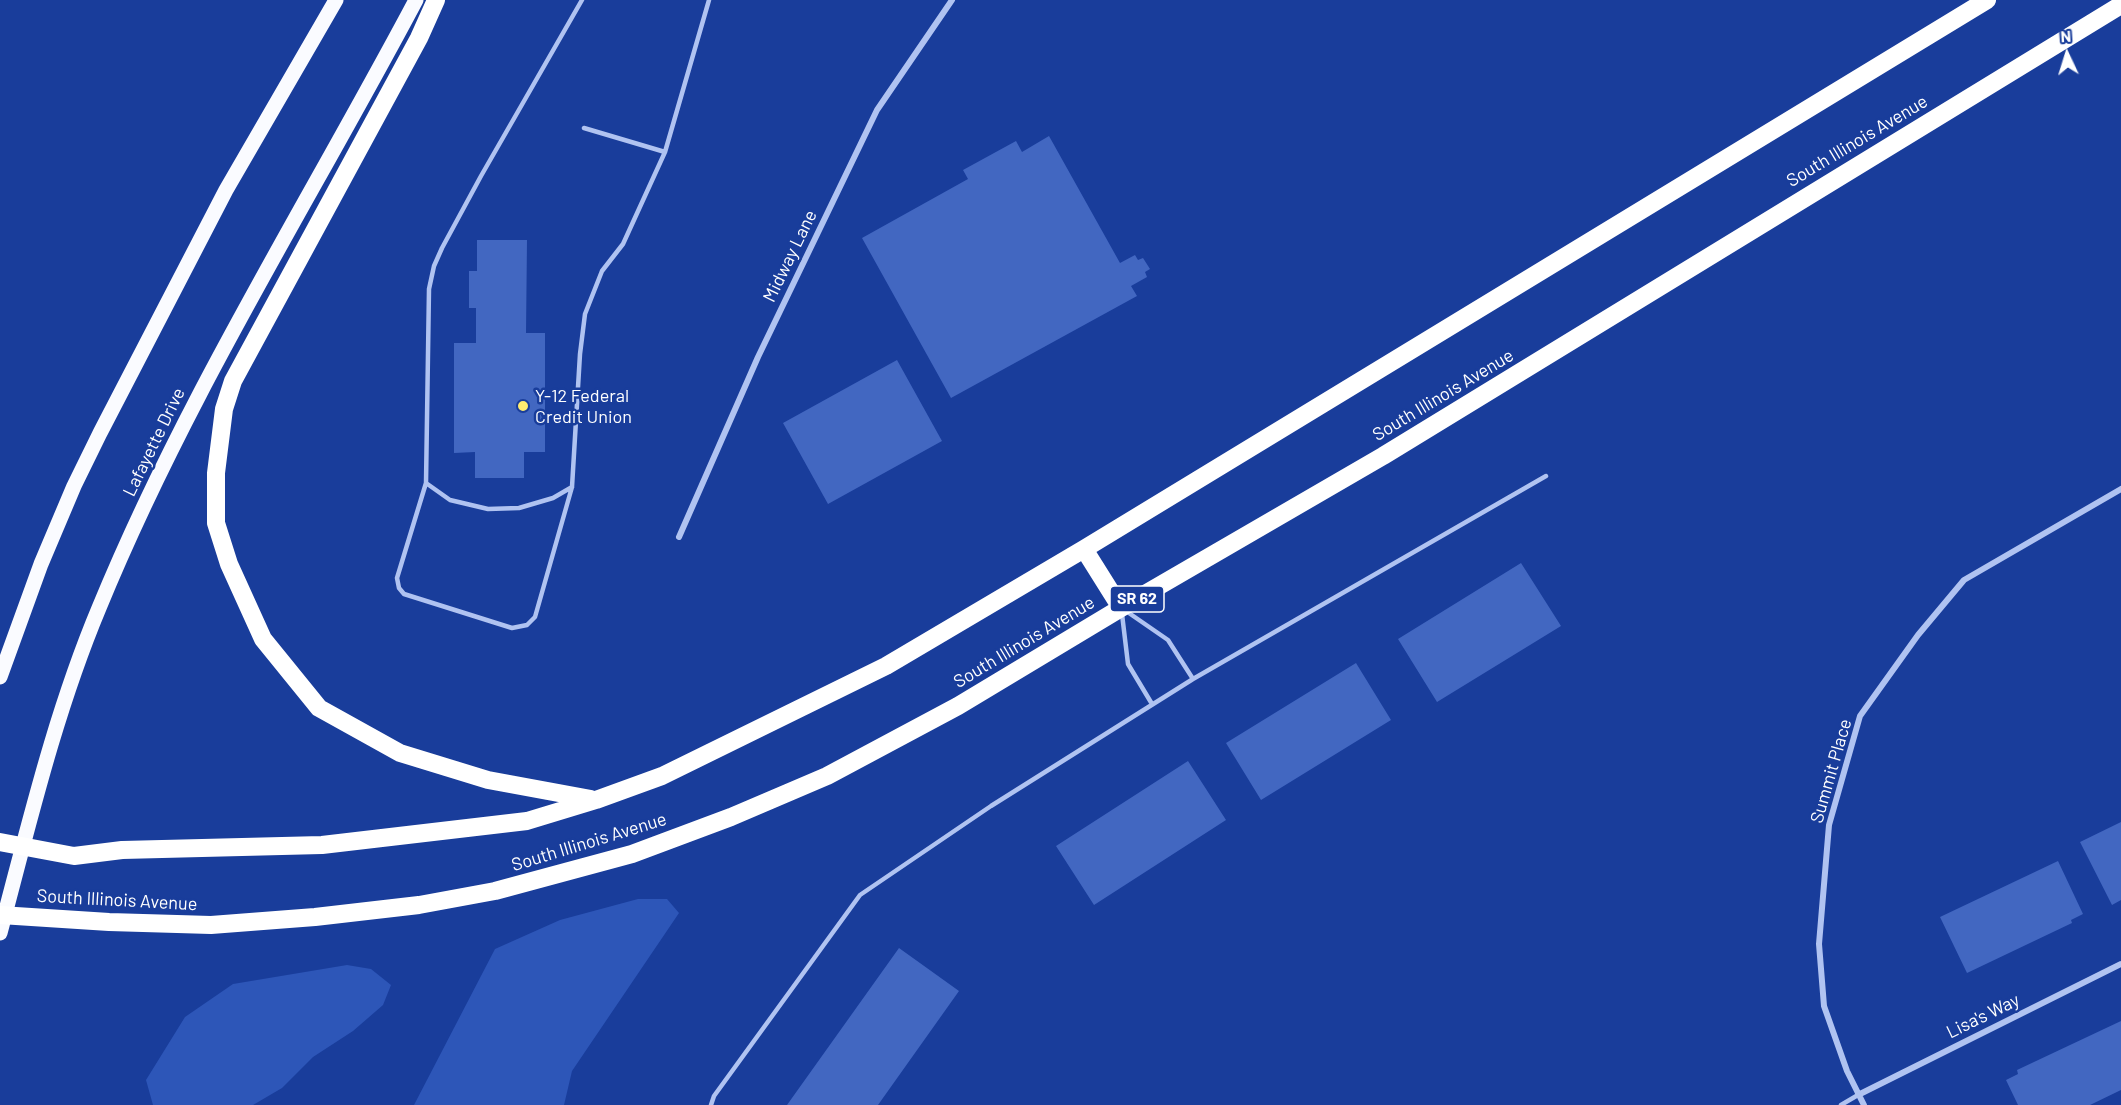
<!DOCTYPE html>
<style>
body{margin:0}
#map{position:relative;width:2121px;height:1105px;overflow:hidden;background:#193d9b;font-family:Barlow,sans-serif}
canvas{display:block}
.north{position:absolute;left:2037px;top:24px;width:60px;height:60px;-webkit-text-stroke:4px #193d9b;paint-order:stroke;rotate:356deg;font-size:16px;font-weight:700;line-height:24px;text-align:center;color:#fff}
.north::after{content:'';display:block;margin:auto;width:21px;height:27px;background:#fff;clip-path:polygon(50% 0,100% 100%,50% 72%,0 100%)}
</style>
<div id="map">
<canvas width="2121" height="1105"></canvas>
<div class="north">N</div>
</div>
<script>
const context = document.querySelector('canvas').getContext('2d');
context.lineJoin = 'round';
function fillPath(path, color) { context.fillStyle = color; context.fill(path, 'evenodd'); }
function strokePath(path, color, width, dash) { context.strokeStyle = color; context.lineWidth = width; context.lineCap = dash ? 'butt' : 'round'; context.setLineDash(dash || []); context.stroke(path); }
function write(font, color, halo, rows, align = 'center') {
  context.font = font + ' Barlow,sans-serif'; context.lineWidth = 5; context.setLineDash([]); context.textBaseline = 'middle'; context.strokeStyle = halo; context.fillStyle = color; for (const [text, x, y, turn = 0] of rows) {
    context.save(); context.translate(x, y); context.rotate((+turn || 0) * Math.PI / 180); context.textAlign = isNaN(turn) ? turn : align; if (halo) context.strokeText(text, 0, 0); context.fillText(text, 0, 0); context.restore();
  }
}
fillPath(new Path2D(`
 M638,899h29l12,14 -107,158 -8,34h-150l81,-156 65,-29z
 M347,965l24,4 20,16 -8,20 -30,26 -40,26 -31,31 -29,17h-100l-7,-25 39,-63 48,-33z`), '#2d56b8');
fillPath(new Path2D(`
 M1049,136l71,127 15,-8 3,5 5,-2 7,11 -5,3 2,5 -16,9 6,10 -186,102 -89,-160 106,-59 -5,-9 53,-29 6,11z
 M477,240h50l-1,93h19v119h-21v26h-49v-26l-21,1v-110h22v-35h-7v-37h8z
 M897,360l45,81 -114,63 -45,-81z
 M1521,563l40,63 -124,76 -39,-63z
 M1356,663l35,57 -130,80 -35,-57z
 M1188,761l38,59 -132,85 -38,-59z
 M2121,822v78l-9,5 -32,-63z
 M2058,861l25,53 -12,6 1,3 -105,50 -27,-56z
 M899,948l60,43 -81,114h-91z
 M2121,1021v69l-31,15h-72l-12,-25 12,-6 -1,-4z`), '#4267c1');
strokePath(new Path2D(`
 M584,128l81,24
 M426,483l-29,95 2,10 5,6 108,34 15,-3 8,-8 37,-130 8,-133 5,-40 17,-43 21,-27 42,-92 44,-152
 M572,487l-19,11 -34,10 -31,1 -38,-9 -24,-17 3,-194 5,-23 8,-18 39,-72 101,-176
 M1126,611l42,29 25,39
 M1122,614l6,50 24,40
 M711,1105l3,-9 146,-201 131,-89 202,-127 353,-203
 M1841,1105l17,-10`), '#b0c3f1', 4.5);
strokePath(new Path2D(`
 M679,537l79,-180 119,-247 75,-110
 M1858,1095l263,-131
 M1864,1105l-17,-34 -23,-65 -5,-62 10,-119 31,-109 58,-81 46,-55 157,-91`), '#b0c3f1', 6);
strokePath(new Path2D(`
 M0,677l41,-113 33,-78 26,-53 126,-243 110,-190
 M0,933c29,-109 55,-220 99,-325 87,-212 210,-406 317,-608`), '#fafbff', 15);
strokePath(new Path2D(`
 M436,0l-17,38 -186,343 -9,28 -8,64v50l13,41 34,75 56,69 81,45 88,27 103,19
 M1084,549l37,59
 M0,842l74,14 48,-6 200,-5 205,-24 69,-21 66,-24 224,-110 198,-117 903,-549
 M0,915l109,7 102,3 104,-8 104,-12 76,-14 137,-37 99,-37 96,-41 131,-70 163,-98 262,-152 738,-451`), '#fff', 18);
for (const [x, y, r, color] of [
 [523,406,6,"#ffec70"]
]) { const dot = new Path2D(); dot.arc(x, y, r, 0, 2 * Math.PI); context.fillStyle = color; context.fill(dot); strokePath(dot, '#193d9b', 2); }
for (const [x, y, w] of [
 [1137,599,54]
]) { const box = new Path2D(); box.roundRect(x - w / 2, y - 13, w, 26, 4.5); context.fillStyle = '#193d9b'; context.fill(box); strokePath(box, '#fff', 1.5); }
write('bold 16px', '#fff', null, [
 ["SR 62",1137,599]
]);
write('18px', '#fff', '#193d9b', [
 ["South Illinois Avenue",1857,141,-31],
 ["Midway Lane",790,256,-64],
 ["South Illinois Avenue",1443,395,-31],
 ["Lafayette Drive",154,442,-64],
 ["South Illinois Avenue",1024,642,-31],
 ["Summit Place",1831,771,-74],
 ["South Illinois Avenue",589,842,-17],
 ["South Illinois Avenue",117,900,3],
 ["Lisa's Way",1983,1016,-26]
]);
write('18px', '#fff', '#193d9b', [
 ["Y-12 Federal",535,396],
 ["Credit Union",535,417]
], 'left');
</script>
